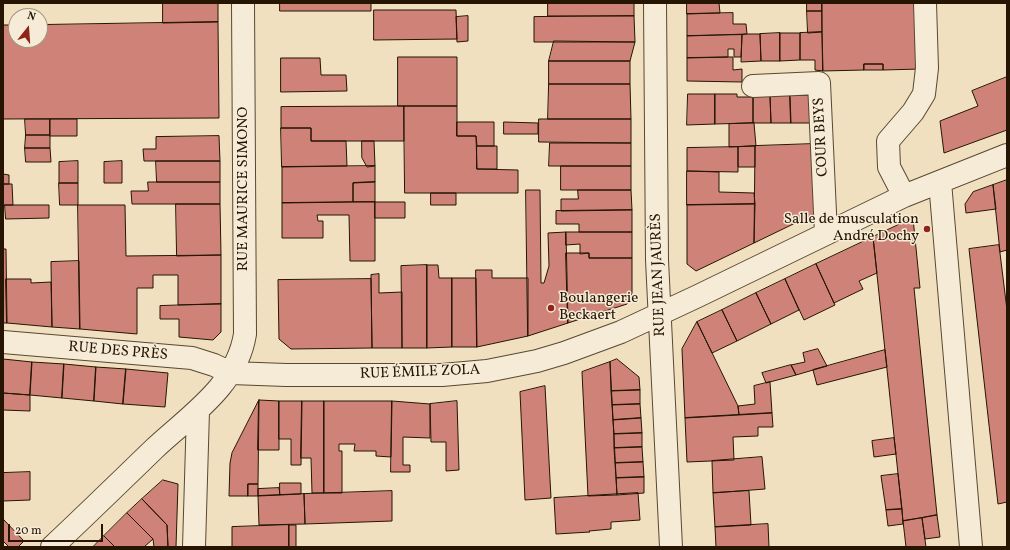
<!DOCTYPE html>
<meta charset="utf-8">
<style>
body{margin:0}
#map{position:relative;width:1010px;height:550px;overflow:hidden;background:#f0e0c0;font-family:Vollkorn,serif}
canvas{display:block}
.frame{position:absolute;inset:0;border:4px solid #251502;pointer-events:none}
.north{position:absolute;left:8px;top:8px;width:40px;height:40px;box-sizing:border-box;background:#f5ebd6;border:1px solid #a29581;border-radius:50%;rotate:17deg;font-size:11px;font-weight:700;line-height:16px;text-align:center;color:#251502}
.north::after{content:'';display:block;margin:auto;width:14px;height:18px;background:#8f2418;clip-path:polygon(50% 0,100% 100%,50% 72%,0 100%)}
.scale{position:absolute;left:8px;top:524px;width:95px;height:18px;box-sizing:border-box;border:2px solid #251502;border-top:0;padding-left:5px;font-size:12px;line-height:14px;white-space:nowrap;color:#251502;-webkit-text-stroke:3px #f5ebd6;paint-order:stroke}
</style>
<div id="map">
<canvas width="1010" height="550"></canvas>
<div class="frame"></div>
<div class="north">N</div>
<div class="scale">20 m</div>
</div>
<script>
const context = document.querySelector('canvas').getContext('2d');
context.lineJoin = 'round';
function fillPath(path, color) { context.fillStyle = color; context.fill(path, 'evenodd'); }
function strokePath(path, color, width, dash) { context.strokeStyle = color; context.lineWidth = width; context.lineCap = dash ? 'butt' : 'round'; context.setLineDash(dash || []); context.stroke(path); }
function write(font, color, halo, rows, align = 'center') {
  context.font = font + ' Vollkorn,serif'; context.lineWidth = 3; context.setLineDash([]); context.textBaseline = 'middle'; context.strokeStyle = halo; context.fillStyle = color; for (const [text, x, y, turn = 0] of rows) {
    context.save(); context.translate(x, y); context.rotate((+turn || 0) * Math.PI / 180); context.textAlign = isNaN(turn) ? turn : align; if (halo) context.strokeText(text, 0, 0); context.fillText(text, 0, 0); context.restore();
  }
}
const building = new Path2D(`
 M163,3h55v19l-55,1z
 M280,3h91v8h-91z
 M548,3h86v13h-86z
 M687,3h32l1,10 -33,1z
 M807,3h15v8h-15z
 M822,3h97l1,66 -37,1v-6h-19v6l-41,1z
 M374,10h82l1,29 -83,1z
 M807,11h15v21l-14,1z
 M733,13v11h13l1,10 -60,2v-22z
 M468,16v25l-11,1 -1,-25z
 M634,16l1,26h-101v-25z
 M218,22l1,96 -216,1v-94h13v15h24v-15z
 M822,32l1,39 -8,-1v-10h-15v-27z
 M780,33h20v27l-20,1z
 M780,33v28h-19l-1,-27z
 M747,34h13l1,27 -20,1 1,-27z
 M742,35l-1,22h-7v-8h-6v8l-41,1v-22z
 M554,41l81,1 -5,19h-81z
 M398,57h59v49h-59z
 M728,57h5v13l9,-1v13l-55,-1v-23z
 M281,58h39l1,17h25l1,16 -66,1z
 M549,61h81v23h-81z
 M864,64h19v6h-19z
 M1007,77v53l-63,23 -4,-32 38,-15 -6,-15z
 M549,84h81l1,35h-83z
 M688,94h27v30l-28,1z
 M715,94h22v3h16v26l-38,1z
 M790,95l1,28h-20l-1,-27z
 M790,95h21l1,28h-21z
 M770,96l1,27h-18v-26z
 M398,106h6v35h-93v-13h-30v-21z
 M404,106h53v30h19l1,33 41,1v23h-113z
 M25,119h25v16h-24z
 M50,119h27v17h-27z
 M539,119h92v24l-92,-1z
 M457,122h37v24h-17l-1,-10h-19z
 M504,122l34,1v11h-34z
 M754,123l2,23 -27,1v-23z
 M281,128h30v13h35l1,25 -65,1z
 M26,135h24v13h-25z
 M219,136l1,25h-76l-1,-12h13v-12z
 M362,141h12l1,25 -8,1 -5,-9z
 M550,143h81v23h-82z
 M813,144l3,69 -62,30 1,-97z
 M477,146h20v23h-20z
 M755,146v21h-17v-20z
 M738,147v25l-51,-1v-23z
 M25,148h25l1,14h-25z
 M78,161v22h-19v-21z
 M122,161v22h-18v-21z
 M156,161h64v21h-63z
 M375,166v16l-22,1v19l-71,1v-36z
 M561,166h70v24h-70z
 M687,171l32,1v20l35,1 1,11 -68,1z
 M3,174l6,1v9h-6z
 M1007,180v70l-7,2 -7,-67z
 M148,182h72v22h-88l-1,-13h17z
 M375,182v20h-22v-19z
 M59,183h19v22h-18z
 M3,184h9l1,21h-10z
 M993,185l3,24 -30,4 -1,-9 8,-12z
 M526,190h14l1,93h3l5,-17 -1,-33 18,-1 2,91 -40,13z
 M578,190h53l1,20 -71,1v-12h17z
 M431,193h25v12h-25z
 M375,202v59h-25l-1,-46h-32l1,6h5v17h-41v-35z
 M375,202h30v16h-30z
 M176,204h44l1,51 -44,1z
 M755,204l-1,39 -58,28 -9,-7v-59z
 M5,205h44v13l-43,1z
 M78,205h47l1,51 95,-1v49l-43,1v-30h-25v13h-16v46l-57,-5z
 M632,210v22h-53v-8h-23v-13z
 M913,218l7,70h-6l23,227 -34,6 -30,-284z
 M566,232h66v26h-43v-5l-9,1v-10l-14,1z
 M873,237l4,36 -18,8 4,8 -29,14 -18,-39z
 M999,245l8,65v192l-9,2 -29,-255z
 M3,249h3l1,74h-4z
 M566,253h23v5h43v35l-5,11 -59,19z
 M79,261l1,68 -28,-2 -1,-65z
 M816,264l19,41 -31,15 -19,-41z
 M427,265v83h-25l-1,-82z
 M427,265h11l1,13h13v69l-25,1z
 M476,270h16v8h36v58l-51,11z
 M379,274v19l23,-1v56h-30l-1,-73z
 M452,278h24l1,69h-25z
 M6,279h25v4l20,-1 1,45 -45,-4z
 M371,279l1,69 -81,1 -12,-10 -1,-59z
 M785,279l14,31 -28,14 -15,-31z
 M756,293l15,31 -34,17 -15,-31z
 M221,304v28l-8,8 -34,-3v-18h-19v-13z
 M722,310l15,31 -25,12 -15,-31z
 M697,322l41,84 1,9 -54,3 -3,-69z
 M818,349l9,17 -31,9 -5,-10 14,-3 -2,-9z
 M885,350l2,17 -70,18 -4,-15z
 M3,359l29,3 -2,33 -27,-2z
 M617,359l22,18 1,13 -29,1 -1,-29z
 M32,362l32,2 -2,34 -32,-3z
 M610,362l7,133 -29,1 -6,-124z
 M64,364l32,3 -2,34 -32,-3z
 M791,365l5,10 -30,8 -4,-10z
 M96,367l30,2 -3,35 -29,-3z
 M126,369l42,4 -3,34 -42,-3z
 M770,382l2,31 -33,2 -1,-9 17,-2 -1,-18z
 M545,386l6,112 -26,2 -5,-108z
 M640,390v14l-28,1 -1,-14z
 M3,393l27,2v16l-27,-1z
 M259,400l20,1v49h-21z
 M259,400l-1,84h-10v12h-19l1,-33 2,-10z
 M279,401h23l-1,64h-10v-26h-12z
 M302,401h22v92h-12l-1,-35h-10z
 M324,401h68l-1,56 -15,-1v-5h-22l1,-7h-16v7h3v42h-18z
 M392,401l38,3v34l-27,-1v28h7v7h-19z
 M457,401l2,69 -13,1v-29h-15l-1,-38z
 M640,404l1,14 -28,2 -1,-15z
 M772,413l1,14h-15v9l-25,1 1,23 -47,2 -2,-44z
 M641,418l1,15 -28,1 -1,-14z
 M642,433v14l-28,1v-14z
 M894,438l2,16 -22,3 -2,-16z
 M642,447l1,15 -28,1 -1,-15z
 M762,457l3,32 -52,4 -1,-32z
 M643,462l1,15 -28,1 -1,-15z
 M30,472v28l-27,1v-28z
 M898,474l4,35 -16,1 -5,-34z
 M644,477v16l-27,2 -1,-17z
 M163,480l15,4 -2,63h-8l-1,-22 -25,-26z
 M280,483h21v11l-21,1z
 M248,484h10v12h-10z
 M279,488l1,7 -22,1v-7z
 M392,491v30l-87,3 -1,-30z
 M749,491l2,34 -36,2 -2,-34z
 M638,493l2,27 -29,2v7l-22,2 1,1 -34,2 -2,-36z
 M304,494l1,30 -46,1 -1,-29z
 M142,499l25,26 1,22h-14l-1,-8 -26,-26z
 M902,509l1,15 -15,2 -2,-16z
 M127,513l26,26 -9,8h-29l-11,-11z
 M937,515l3,22 -15,2 -3,-21z
 M922,518l4,29h-20l-3,-26z
 M4,520l20,21 -6,6h-9l-6,-6v-20z
 M768,524l1,23h-53l-1,-20z
 M289,525v22h-57v-20z
 M289,525h7v22h-7z
 M104,536l11,11h-22z`);
fillPath(building, '#cf8378');
strokePath(building, '#251502', 1);
const minor = new Path2D(`
 M655,3l2,257 14,287
 M753,86l66,-3 7,151
 M940,182l31,365
 M904,196l-15,-29 -1,-26 25,-29 11,-18 3,-26 -2,-65
 M3,342l189,16 22,7 17,8 55,2h156l45,-4 50,-10 27,-8 57,-21 77,-36 206,-100 103,-41
 M52,547c34,-32 68,-65 102,-98 35,-33 83,-63 91,-115l-2,-331
 M194,547l4,-136`);
strokePath(minor, '#584832', 24);
strokePath(minor, '#f5ebd6', 22);
for (const [x, y, r, color] of [
 [927,229,4,"#8f2418"],
 [551,308,4,"#8f2418"]
]) { const dot = new Path2D(); dot.arc(x, y, r, 0, 2 * Math.PI); context.fillStyle = color; context.fill(dot); strokePath(dot, '#f5ebd6', 1.5); }
write('15px', '#251502', '#f5ebd6', [
 ["COUR BEYS",822,137,-93],
 ["RUE MAURICE SIMONO",244,189,-90],
 ["RUE JEAN JAURÈS",659,275,-92],
 ["RUE DES PRÈS",118,352,5],
 ["RUE ÉMILE ZOLA",420,373,-2]
]);
write('15px', '#251502', '#f5ebd6', [
 ["Salle de musculation",919,220],
 ["André Dochy",919,237],
 ["Boulangerie",559,299,"left"],
 ["Beckaert",559,316,"left"]
], 'right');
</script>
